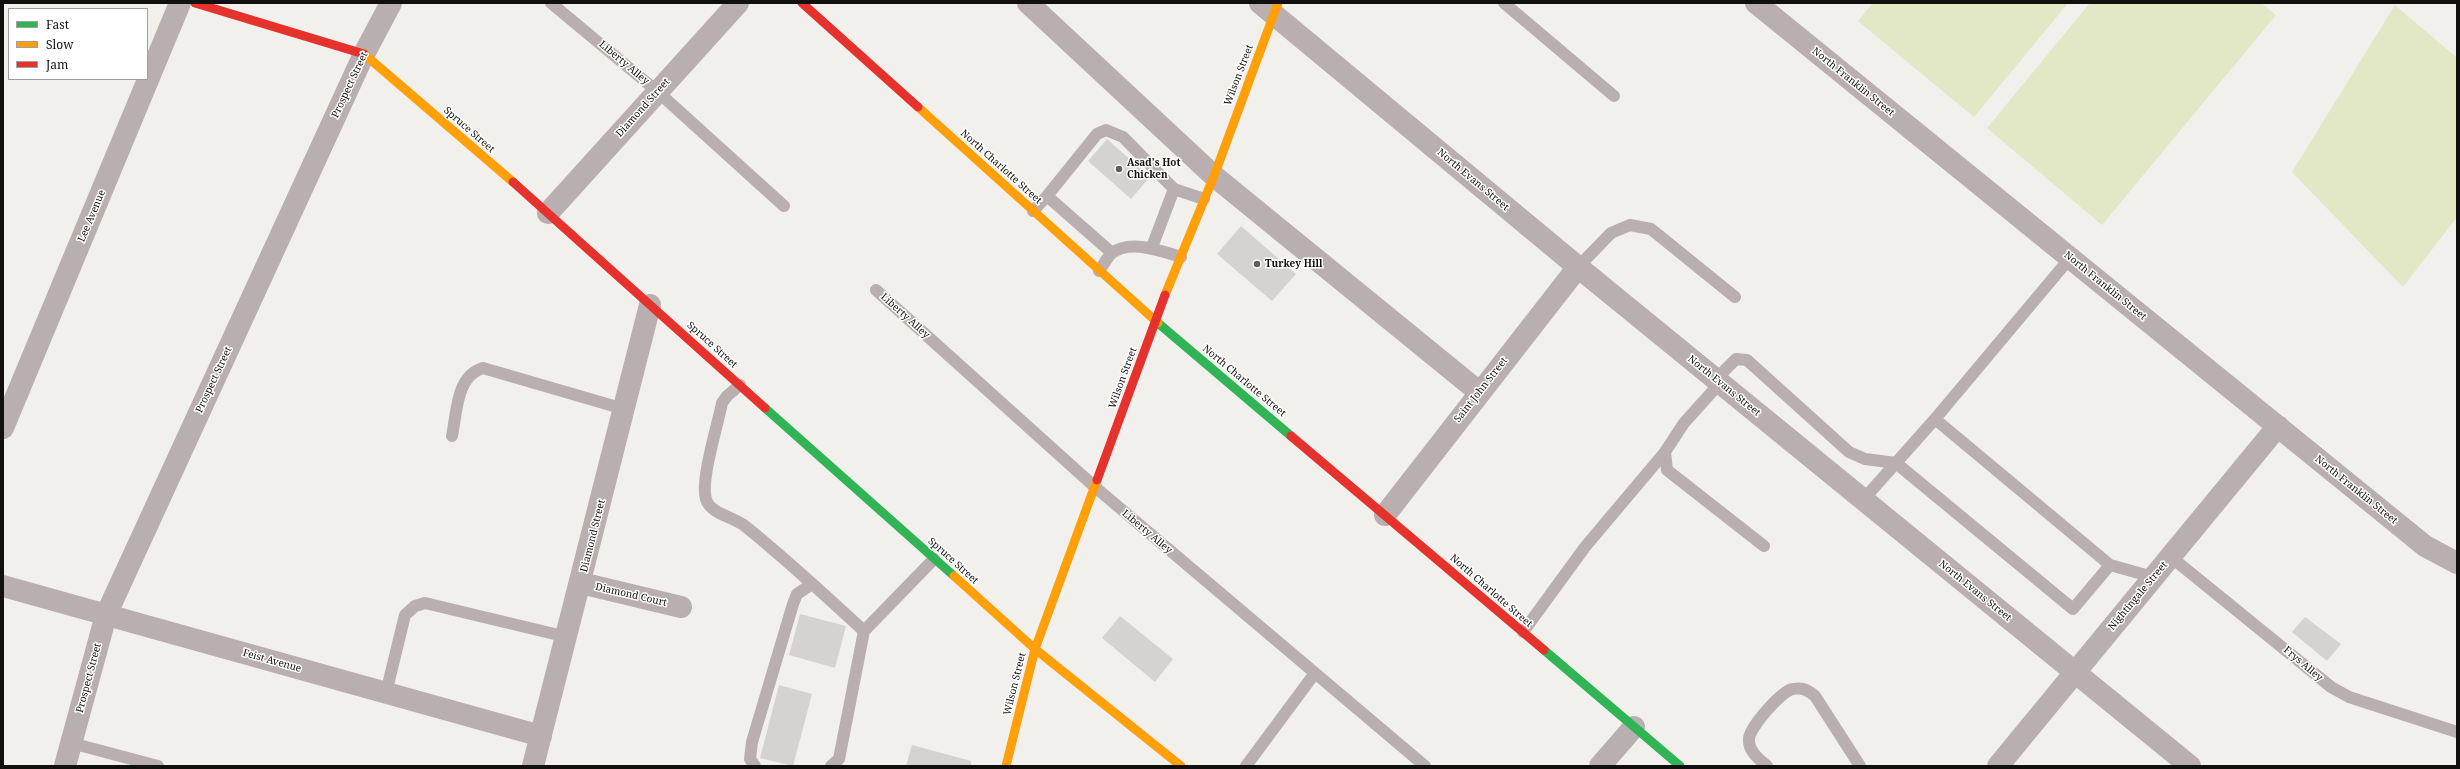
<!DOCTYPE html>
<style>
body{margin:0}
#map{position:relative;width:2460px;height:769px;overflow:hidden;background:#f1f0ed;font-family:"Noto Serif",serif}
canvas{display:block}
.frame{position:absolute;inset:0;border:4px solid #11100e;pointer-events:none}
.legend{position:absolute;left:8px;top:8px;width:140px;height:72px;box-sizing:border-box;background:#fff;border:1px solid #a09f9f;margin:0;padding:5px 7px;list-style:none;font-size:12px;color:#11100e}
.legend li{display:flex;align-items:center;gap:8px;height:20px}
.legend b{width:20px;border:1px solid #a09f9f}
</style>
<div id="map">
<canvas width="2460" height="769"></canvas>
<div class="frame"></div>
<ul class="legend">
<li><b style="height:5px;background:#30b455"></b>Fast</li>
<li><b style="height:5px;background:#ff9f0a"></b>Slow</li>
<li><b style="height:5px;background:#e5322d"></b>Jam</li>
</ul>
</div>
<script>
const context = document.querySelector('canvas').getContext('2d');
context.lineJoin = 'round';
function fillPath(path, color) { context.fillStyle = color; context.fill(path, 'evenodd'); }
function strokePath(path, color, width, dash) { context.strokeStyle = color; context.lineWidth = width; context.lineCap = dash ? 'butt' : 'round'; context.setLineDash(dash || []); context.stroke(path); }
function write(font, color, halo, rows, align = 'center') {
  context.font = font + ' "Noto Serif",serif'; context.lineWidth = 3; context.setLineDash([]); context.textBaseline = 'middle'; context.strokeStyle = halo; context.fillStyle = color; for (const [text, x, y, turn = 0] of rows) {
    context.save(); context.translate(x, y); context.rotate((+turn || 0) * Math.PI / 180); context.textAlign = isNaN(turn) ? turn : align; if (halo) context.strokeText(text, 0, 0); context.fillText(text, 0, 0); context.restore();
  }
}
fillPath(new Path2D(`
 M1873,3h195l-94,114 -116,-96z
 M2090,3h171l15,12 -174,210 -115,-97z
 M2395,5l62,53v159l-54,70 -111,-115z`), '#e2e7c5');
fillPath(new Path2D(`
 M1107,139l43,38 -19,22 -43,-38z
 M1241,226l55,48 -24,27 -55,-47z
 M800,614l46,12 -11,42 -46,-13z
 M1120,616l53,43 -18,23 -53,-44z
 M2305,617l36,27 -14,17 -35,-29z
 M779,685l33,9 -19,72 -33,-8z
 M912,745l59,16v5h-65z`), '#d4d3d2');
strokePath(new Path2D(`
 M551,3l107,89 126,114
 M1504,3l110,93
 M1174,189l30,10
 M1047,196l50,-62 9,-4 17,7 51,52 -22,58
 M1033,211l14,-15 65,57
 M1578,267l33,-34 19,-8 21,4 84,68
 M1099,271c4,-5 8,-14 13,-18 19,-14 49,-2 69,4
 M876,290l219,197 330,279
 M1716,379l20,-20 11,1 102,92 16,7 31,4 177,146 37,-44
 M1720,383l-36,40 -19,29 2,18 97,76
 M740,385l-13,11 -5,7c-4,21 -22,78 -16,96 4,15 28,18 39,27 41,33 80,69 119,105l70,-72
 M1935,419l135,-161
 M452,436c5,-24 4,-60 31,-68l141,41
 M1863,500l72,-81 175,146 43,12
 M2171,557l160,130 18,10 108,35
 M1523,632l62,-85 80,-95
 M386,693l19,-78 10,-9 10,-3 142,34
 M71,743l87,23
 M755,766l-5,-7 2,-17 41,-138 4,-10 15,-10
 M831,766l8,-7 25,-128
 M1246,766l69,-93
 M1767,766c-8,-7 -19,-15 -18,-27 0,-11 33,-49 44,-50 9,-2 15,1 22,7l45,70`), '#baafb0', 12);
strokePath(new Path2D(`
 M1028,3l186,173 265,216
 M1260,3l318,264 612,499
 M1756,3l669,543 32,17
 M548,213l190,-210
 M3,428l177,-425
 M1385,515l193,-248
 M581,583l100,24
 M3,586l538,150
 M65,766l41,-151 258,-561 27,-51
 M533,766l117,-461
 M1600,766l34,-39
 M1998,766l280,-340`), '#baafb0', 22);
strokePath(new Path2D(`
 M1158,323l133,113
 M765,408l189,168
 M1544,650l136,116`), '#30b455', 9);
strokePath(new Path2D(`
 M364,54l149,128
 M918,107l240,216
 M1165,295l49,-119 64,-173
 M954,576l81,73 146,117
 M1006,766l29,-117 62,-169`), '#ff9f0a', 9);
strokePath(new Path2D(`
 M195,3l169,51
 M802,3l116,104
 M513,182l252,226
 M1291,436l253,214
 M1097,480l68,-185`), '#e5322d', 9);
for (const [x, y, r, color] of [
 [1119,169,4,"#5f5e5c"],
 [1257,264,4,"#5f5e5c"]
]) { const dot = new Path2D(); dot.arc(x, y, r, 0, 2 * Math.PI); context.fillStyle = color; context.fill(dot); strokePath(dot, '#fff', 1.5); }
write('10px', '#11100e', '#fff', [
 ["Liberty Alley",624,63,40],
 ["Wilson Street",1239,75,-69],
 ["North Franklin Street",1853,82,39],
 ["Prospect Street",350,85,-65],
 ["Diamond Street",643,108,-48],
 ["Spruce Street",469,130,41],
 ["North Charlotte Street",1001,167,42],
 ["North Evans Street",1473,180,40],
 ["Lee Avenue",92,216,-67],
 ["North Franklin Street",2105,286,39],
 ["Liberty Alley",905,316,42],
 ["Spruce Street",712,345,42],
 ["Wilson Street",1123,378,-70],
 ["Prospect Street",214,380,-65],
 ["North Charlotte Street",1244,381,40],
 ["North Evans Street",1724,386,39],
 ["Saint John Street",1481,390,-52],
 ["North Franklin Street",2356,490,39],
 ["Liberty Alley",1147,532,40],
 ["Diamond Street",593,536,-76],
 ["Spruce Street",953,561,42],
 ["North Charlotte Street",1491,591,41],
 ["North Evans Street",1975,591,39],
 ["Diamond Court",631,595,13],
 ["Nightingale Street",2138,596,-50],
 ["Feist Avenue",272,661,16],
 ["Frys Alley",2303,664,40],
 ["Prospect Street",89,678,-75],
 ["Wilson Street",1015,684,-76]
]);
write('bold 10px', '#11100e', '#fff', [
 ["Asad's Hot",1127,163],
 ["Chicken",1127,175],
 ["Turkey Hill",1265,264]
], 'left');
</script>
